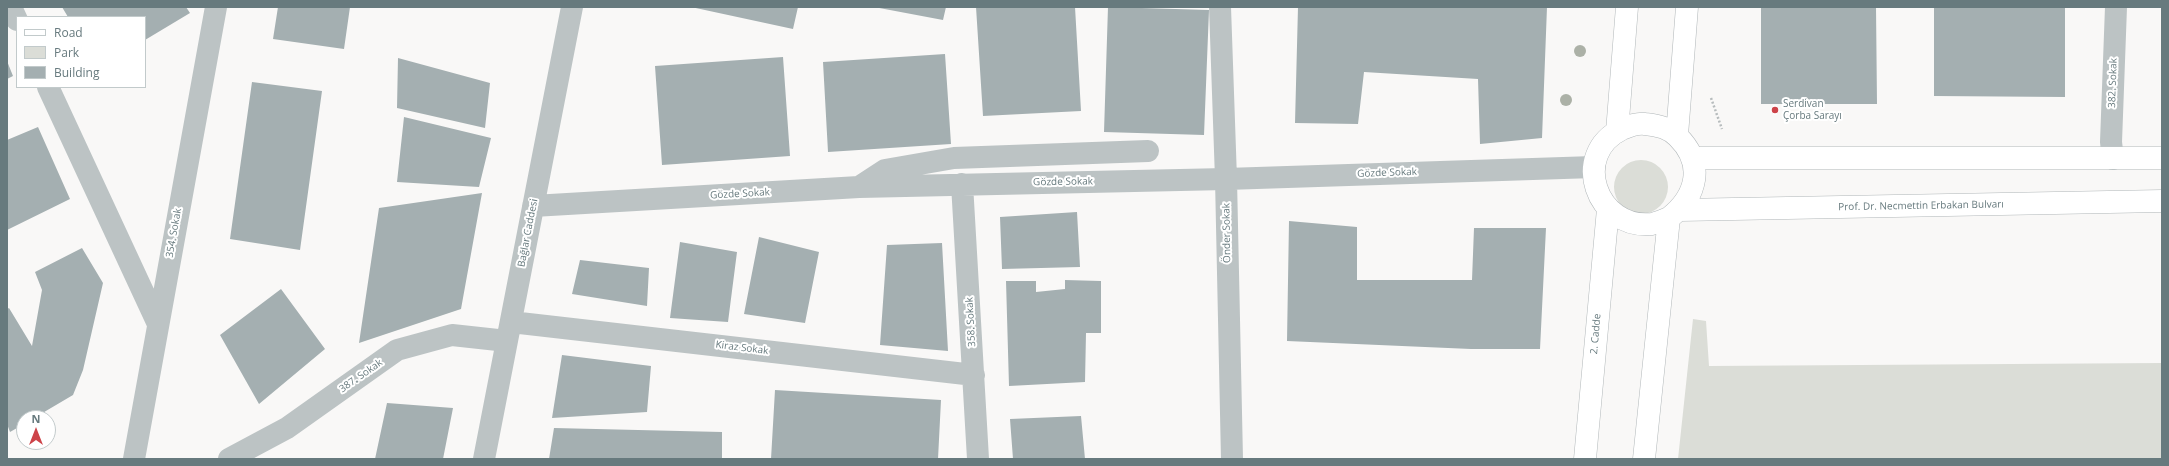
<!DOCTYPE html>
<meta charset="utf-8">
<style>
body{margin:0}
#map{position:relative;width:2169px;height:466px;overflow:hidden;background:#f9f8f7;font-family:"Open Sans",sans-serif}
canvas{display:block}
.frame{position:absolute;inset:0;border:8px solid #677a7e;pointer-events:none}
.legend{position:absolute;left:16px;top:16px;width:130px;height:72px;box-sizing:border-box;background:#fff;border:1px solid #c2cacb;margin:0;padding:5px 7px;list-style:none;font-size:12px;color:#677a7e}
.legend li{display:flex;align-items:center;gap:8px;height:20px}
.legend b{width:20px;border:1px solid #c2cacb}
.north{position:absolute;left:16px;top:410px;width:40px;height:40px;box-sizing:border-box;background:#fff;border:1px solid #c2cacb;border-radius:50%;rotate:0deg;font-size:11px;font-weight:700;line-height:16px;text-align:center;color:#677a7e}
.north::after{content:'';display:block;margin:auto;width:14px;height:18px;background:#cd4349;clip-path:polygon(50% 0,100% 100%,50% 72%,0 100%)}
</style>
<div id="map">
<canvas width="2169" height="466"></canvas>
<div class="frame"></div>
<ul class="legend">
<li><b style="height:5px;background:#fff"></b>Road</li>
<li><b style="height:11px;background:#dbddd7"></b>Park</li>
<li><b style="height:11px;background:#a4afb1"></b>Building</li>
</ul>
<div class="north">N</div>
</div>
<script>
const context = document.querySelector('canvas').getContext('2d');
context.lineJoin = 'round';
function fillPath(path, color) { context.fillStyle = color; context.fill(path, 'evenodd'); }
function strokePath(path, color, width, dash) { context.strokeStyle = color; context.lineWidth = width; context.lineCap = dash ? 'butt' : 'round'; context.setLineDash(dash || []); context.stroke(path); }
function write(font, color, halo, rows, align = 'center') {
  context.font = font + ' "Open Sans",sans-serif'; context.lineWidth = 4; context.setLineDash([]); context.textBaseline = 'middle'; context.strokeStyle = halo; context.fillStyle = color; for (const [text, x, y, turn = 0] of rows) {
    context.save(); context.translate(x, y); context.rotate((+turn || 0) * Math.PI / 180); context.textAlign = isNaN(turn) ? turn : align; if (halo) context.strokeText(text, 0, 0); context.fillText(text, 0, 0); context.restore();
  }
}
fillPath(new Path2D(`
 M1614 187a27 27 0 1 1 54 0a27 27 0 1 1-54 0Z
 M1693,319l13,2 3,45 453,-3v96h-484z`), '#dbddd7');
fillPath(new Path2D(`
 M62,7h124l4,6 -45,27v-23h-77z
 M278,7h72l-6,42 -71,-10z
 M691,7h107l-5,22z
 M874,7h72l-3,13z
 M976,7h99l6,104 -98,5z
 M1108,7l101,3 -5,125 -100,-3z
 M1298,7h249l-5,131 -62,6 -2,-65 -114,-7 -6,52 -63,-1z
 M1761,7h115l1,97h-116z
 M1934,7h131v90l-131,-1z
 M945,54l6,90 -123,8 -5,-90z
 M783,57l7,99 -128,9 -7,-99z
 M398,58l92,25 -5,45 -88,-20z
 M7,61l6,15 -6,3z
 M252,82l70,9 -22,159 -70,-11z
 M404,117l87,21 -12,49 -82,-5z
 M38,127l32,72 -63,31v-90z
 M482,193l-21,116 -102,34 20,-135z
 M1077,212l3,55 -78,2 -2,-52z
 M1289,221l68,6v53h115l2,-52h72l-6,121h-69l-184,-8z
 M759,237l60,15 -14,71 -61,-9z
 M680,242l57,10 -9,70 -58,-4z
 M942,243l6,108 -68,-6 7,-100z
 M82,248l21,35 -20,87 -10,25 -39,23h-10v6l-14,8 -3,-8v-115l2,-1 23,38 10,-56 -7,-18z
 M580,260l69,8 -2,38 -75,-12z
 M1065,280l36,1v52h-15l-1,49 -76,4 -3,-105h30v11l29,-3z
 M281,289l44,60 -66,55 -39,-69z
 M562,355l89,11 -4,46 -95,6z
 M775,390l166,10 -3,59h-167z
 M387,403l66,5 -10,51h-68z
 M1081,416l4,43h-72l-3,-40z
 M554,428l168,4v27h-173z`), '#a4afb1');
const major = new Path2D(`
 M1617,132l10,-125
 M1677,135l10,-128
 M1692,158h470
 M1680,210l482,-9
 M1585,459l23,-250
 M1644,459l25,-241c28,-22 36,-54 9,-81 -8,-9 -21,-12 -33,-13 -8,-1 -16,2 -23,5 -52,25 -26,101 30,95 6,-1 12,-4 17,-6`);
strokePath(major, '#b1b7b9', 23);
strokePath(new Path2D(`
 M1711,98l11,31`), '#b7bcbd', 2.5, [2, 2]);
strokePath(new Path2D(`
 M11,7l6,13
 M1220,7l6,172 6,280
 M48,87l110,237
 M2113,159l-2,-17 5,-135
 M962,184l16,275
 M859,187l26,-17 69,-12 194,-7
 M533,206l326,-19 367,-8 368,-12
 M511,322l463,53
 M134,459l82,-452
 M229,459l58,-31 110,-78 55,-15 55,6
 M484,459l88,-452`), '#bcc3c4', 22);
strokePath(major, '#fff', 22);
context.fillStyle = '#acb1a7';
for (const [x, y] of [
 [1580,51],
 [1566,100]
]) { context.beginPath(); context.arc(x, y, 6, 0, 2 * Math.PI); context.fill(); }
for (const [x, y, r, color] of [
 [1775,110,4,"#cd4349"]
]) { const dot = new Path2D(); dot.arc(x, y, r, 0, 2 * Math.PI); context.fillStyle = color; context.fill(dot); strokePath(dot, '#fff', 1.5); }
write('10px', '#677a7e', '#fff', [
 ["382. Sokak",2113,83,-88],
 ["Gözde Sokak",1387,173,-2],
 ["Gözde Sokak",1063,182,-1],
 ["Gözde Sokak",740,194,-3],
 ["Prof. Dr. Necmettin Erbakan Bulvarı",1921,206,-1],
 ["354. Sokak",174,233,-80],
 ["Bağlar Caddesi",528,233,-79],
 ["Önder Sokak",1227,233,-91],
 ["358. Sokak",971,322,-93],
 ["2. Cadde",1596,334,-85],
 ["Kiraz Sokak",742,348,7],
 ["387. Sokak",361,376,-35]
]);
write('10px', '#677a7e', '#fff', [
 ["Serdivan",1783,104],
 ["Çorba Sarayı",1783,116]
], 'left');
</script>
